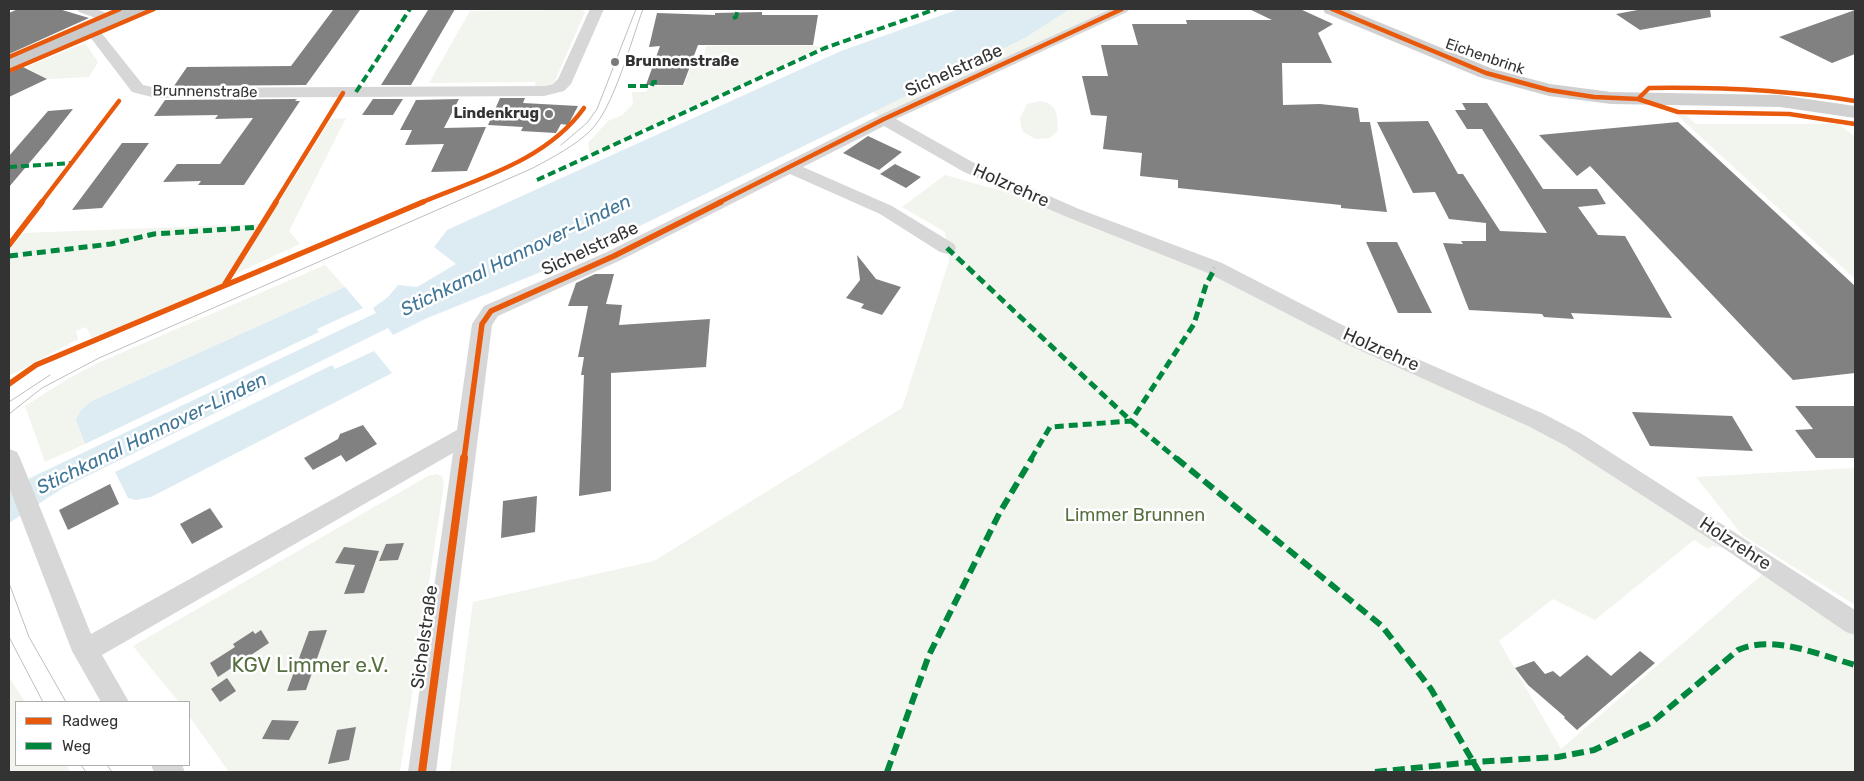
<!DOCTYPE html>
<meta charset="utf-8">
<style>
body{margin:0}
#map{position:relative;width:1864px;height:781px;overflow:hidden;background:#fff;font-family:Rubik,sans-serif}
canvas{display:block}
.frame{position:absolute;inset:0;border:10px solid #333;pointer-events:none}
.legend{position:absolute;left:15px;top:701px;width:175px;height:65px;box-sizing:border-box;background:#fff;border:1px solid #adadad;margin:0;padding:6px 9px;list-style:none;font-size:15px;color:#333}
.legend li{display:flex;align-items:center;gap:10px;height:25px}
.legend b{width:25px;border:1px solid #adadad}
</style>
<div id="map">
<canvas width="1864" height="781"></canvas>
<div class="frame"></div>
<ul class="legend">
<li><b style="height:6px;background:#e8590c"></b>Radweg</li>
<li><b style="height:6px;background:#00873e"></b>Weg</li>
</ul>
</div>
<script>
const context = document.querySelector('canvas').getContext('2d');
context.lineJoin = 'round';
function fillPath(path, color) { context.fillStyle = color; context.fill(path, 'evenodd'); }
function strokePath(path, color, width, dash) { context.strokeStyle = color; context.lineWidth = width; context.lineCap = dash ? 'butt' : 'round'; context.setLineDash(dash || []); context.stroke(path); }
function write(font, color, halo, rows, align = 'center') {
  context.font = font + ' Rubik,sans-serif'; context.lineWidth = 5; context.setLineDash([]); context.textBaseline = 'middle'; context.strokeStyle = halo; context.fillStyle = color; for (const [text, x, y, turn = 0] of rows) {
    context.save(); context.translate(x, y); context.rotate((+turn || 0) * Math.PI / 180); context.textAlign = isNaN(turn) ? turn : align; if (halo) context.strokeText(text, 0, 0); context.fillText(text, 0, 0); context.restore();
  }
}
fillPath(new Path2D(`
 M1070,9h52l-238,110 -11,-7 152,-74z
 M582,10l3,2 -31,71 -20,5 2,-6 -107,1 41,-72z
 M85,43l13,19 -9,15 -42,2 -21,-12z
 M706,46h119l-235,108 -2,-11 20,-22 14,-6 11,-11 -1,-12h14l2,-4 6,-2h30l10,-28h9z
 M1041,101c17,4 16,13 17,30l-8,7 -15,1 -13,-8 -2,-13 7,-14z
 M1677,115h9l10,9h143l16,13v142z
 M346,118l-57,113 11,13 -67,31 98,-156z
 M945,175l85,24 175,67 299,145 71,40 151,97 -14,-2 -4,3 -14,-9 -99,80 -42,-21 -54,42 62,108 203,-176 91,61v138h-1405l23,-170 181,-41 248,-153 47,-147 -4,-29 -43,-25z
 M260,224l-35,60 -132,56 -7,-13 -10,4 2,8 -69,37v-119l23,-3 -23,2v-6l14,-17z
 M325,265l20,22 -253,114 -16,19 9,24 -40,18 -20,-56 46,-29 29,-15z
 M1855,468v137l-113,-70 -46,-58z
 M436,474l6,2 2,8 -44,288h-171l-40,-56v-14h-10l-46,-56 295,-170z
 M9,677l16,25h-9v63h50l5,7h-62z`), '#f1f5ed');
fillPath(new Path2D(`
 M959,9h111l-45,29 -457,223 -143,58 -32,16 -5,-7 -325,160 -54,35v-35l367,-175 -3,-5 15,-11 10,-12 19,2 39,-23 -22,-17 13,-17 394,-179z
 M345,287l18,21 -46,21 2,3 -234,112 -9,-24 5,-10 11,-9z
 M374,351l18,22 -241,124 -15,3 -8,-2 -13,-26 217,-107 3,4z`), '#ddebf3');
fillPath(new Path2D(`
 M18,9h41l30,9 -80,36v-41z
 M455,9l-44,76h-30l47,-75z
 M1249,9h51l33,15 -15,9 14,30h-50l1,42 37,-1 38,4 2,14h10l17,90 -46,-4v-3l-163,-17v-8l-38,-4 2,-23 -39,-4 4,-33 -16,-1 -9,-39h26l-7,-31h37l-6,-21h55l-1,-4h86z
 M1643,9h67l1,8 -71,13 -24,-16z
 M333,10h27l-54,75 -132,1 13,-19 104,-1z
 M1855,10v44l-23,9 -53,-26z
 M762,12v3h56l-5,30h-115l-15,40h-37l14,-39 -11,1 8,-34 58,2v-2z
 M23,67l24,12 -38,18v-24z
 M500,98h25l-2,5 55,3 -10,19 -7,-1 -5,9 -35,-2 2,-4 -35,-2z
 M297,99l-2,2h5l-56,84h-46l3,-4 -38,1 14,-18h43l33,-46 -38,1 3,-4 -64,1 11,-16z
 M373,99h30l-10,16h-31z
 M459,99l-15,29 42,-1 -19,44 -36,1 13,-28 -39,1 7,-15h-12l16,-30z
 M1462,103h25l56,86h54l9,15 -28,3 20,28 27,1 47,82 -101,-5 3,6 -30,-2 -2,-3 -73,-4 -26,-67 20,1 -2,-3h25v-18l-37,-4 -14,-27 -22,1 -36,-71 51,-1 30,53h5l37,57 47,2 -65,-104h-15l-12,-19h11z
 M73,109l-26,33 -38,45v-31l39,-45z
 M1678,122l177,164v87l-62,7 -203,-214 -13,10 -38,-41z
 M868,136l34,16 -23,18 -36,-17z
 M122,143h27l-47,65 -30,2z
 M895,164l26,13 -15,11 -26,-14z
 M1366,242h31l35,71h-34z
 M857,255l19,24 25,8 -19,28 -21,-7 3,-4 -18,-6 14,-18z
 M595,274h19l-8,30 16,1 -3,20 91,-6 -4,48 -95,6v118l-32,5 5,-121h-3l3,-18h-6l10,-51h-20l8,-23z
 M1795,406h60v52h-39l-21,-28 18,-1z
 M1632,412l100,4 21,35 -103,-5z
 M363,425l14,19 -31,18 -5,-7 -28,15 -9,-12 34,-19 2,-5z
 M110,484l9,20 -51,26 -9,-20z
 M537,496l-2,36 -34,6 2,-37z
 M210,508l13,19 -31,17 -12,-20z
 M404,543l-6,17 -19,1 7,-17z
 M344,547l35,4 -15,42 -20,1 11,-29 -20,-2z
 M261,630l8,13 -51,34 -8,-14 25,-16 -2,-3 20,-13 2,3z
 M327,630l-21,60 -19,1 22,-60z
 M1640,651l15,12 -78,67 -13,-12 1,-1 -37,-32 -13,-17 19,-7 11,13 8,-3 7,6 27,-22 24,21z
 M227,678l9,13 -16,11 -9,-13z
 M272,720l27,1 -10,19 -27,-1z
 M356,727l-7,33 -21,4 9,-34z`), '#818181');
fillPath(new Path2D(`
 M77,9h19l21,8 2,3 -7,4 -33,-12z
 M590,9h14l-33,75 -7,7 -20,5 -388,2 -24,-6 -48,-63 2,-3h10l47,59 13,3 388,-2 9,-2 5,-5z
 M1111,9h18l-2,3 -231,107 80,45 103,45 143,54 138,71 184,80 38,20 273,176v25l-9,-3 -127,-87 -153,-99 -38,-20 -182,-82 -138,-71 -141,-56 -103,-45 -80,-46 -81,41 89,39 62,38 2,4 -2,4 -7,2 -7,-2 -60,-38 -90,-40 -169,86 -123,56 -6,9 -56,447h-28l45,-319 -351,202 27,47h-28l-29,-51 -63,-164v-38l8,3 3,6 71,176 366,-204 15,-106 12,-18 123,-54 271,-136z
 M151,765h31l3,7h-31z`), '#d7d7d7');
fillPath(new Path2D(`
 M1323,9h24l146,60 57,15 61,8 169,3 75,11v12l-75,-11 -169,-3 -62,-8 -70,-19 -154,-64z`), '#d0d0d0');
fillPath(new Path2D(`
 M123,9h24l-2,4 -136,58v-13z`), '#cacaca');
strokePath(new Path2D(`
 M561,145l26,-22 10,-14 39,-100
 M9,402l41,-27
 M9,414l33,-26 57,-30 434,-190c20,-11 42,-22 58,-38 23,-23 40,-89 52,-121
 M9,583l20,54 37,65
 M9,637l34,65
 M81,765l5,7
 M107,765l5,7`), '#bebebe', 1);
strokePath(new Path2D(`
 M733,18l3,-1 2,-8
 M628,86h24l1,-4h4
 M356,92l54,-83
 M9,167l63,-4
 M537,180l288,-132 111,-39`), '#00873e', 4, [8, 4]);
strokePath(new Path2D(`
 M947,248l184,173 46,38
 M9,256l102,-12 43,-10 106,-7
 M1031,459l19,-32 81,-6 63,-97 12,-39 9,-17`), '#00873e', 5, [9, 5]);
strokePath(new Path2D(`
 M1176,458l206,168 49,63 48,83
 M887,772l42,-117 71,-143 32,-54
 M1375,772l98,-10 85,-5 36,-7 57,-27 87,-73c36,-16 81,5 117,15`), '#00873e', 6, [12, 6]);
strokePath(new Path2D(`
 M1332,9l154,64 63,17 45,7 44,2 40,13 111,2 66,10
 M9,57l111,-48
 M9,71l145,-62
 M1638,99l11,-11c69,-1 138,2 206,13
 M41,203l78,-102
 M275,203l68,-110
 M420,203c57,-24 126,-42 164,-95
 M718,203l166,-84 238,-110`), '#e8590c', 4.5);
strokePath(new Path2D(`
 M9,245l33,-43
 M225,284l51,-82
 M9,384l27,-19 387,-163
 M464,459l18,-135 9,-13 123,-55 107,-54`), '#e8590c', 5.5);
strokePath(new Path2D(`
 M422,772l42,-314`), '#e8590c', 8);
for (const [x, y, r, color] of [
 [615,62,5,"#7a7a7a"],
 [549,114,5,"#7a7a7a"]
]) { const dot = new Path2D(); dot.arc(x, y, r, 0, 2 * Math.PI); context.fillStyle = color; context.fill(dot); strokePath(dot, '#fff', 2); }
write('15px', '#333', '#fff', [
 ["Eichenbrink",1485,57,19],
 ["Brunnenstraße",205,92,1]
]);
write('bold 15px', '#333', '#fff', [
 ["Brunnenstraße",625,62],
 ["Lindenkrug",539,114,"right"]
], 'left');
write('18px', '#333', '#fff', [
 ["Sichelstraße",954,71,-24],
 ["Holzrehre",1011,186,24],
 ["Sichelstraße",590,249,-25],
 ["Holzrehre",1381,350,24],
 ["Holzrehre",1735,544,33],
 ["Sichelstraße",425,637,-82]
]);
write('18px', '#56703f', '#fff', [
 ["Limmer Brunnen",1135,516]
]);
write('italic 19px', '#3f7597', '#fff', [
 ["Stichkanal Hannover-Linden",516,256,-26],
 ["Stichkanal Hannover-Linden",152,434,-26]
]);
write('21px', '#56703f', '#fff', [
 ["KGV Limmer e.V.",310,666]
]);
</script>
